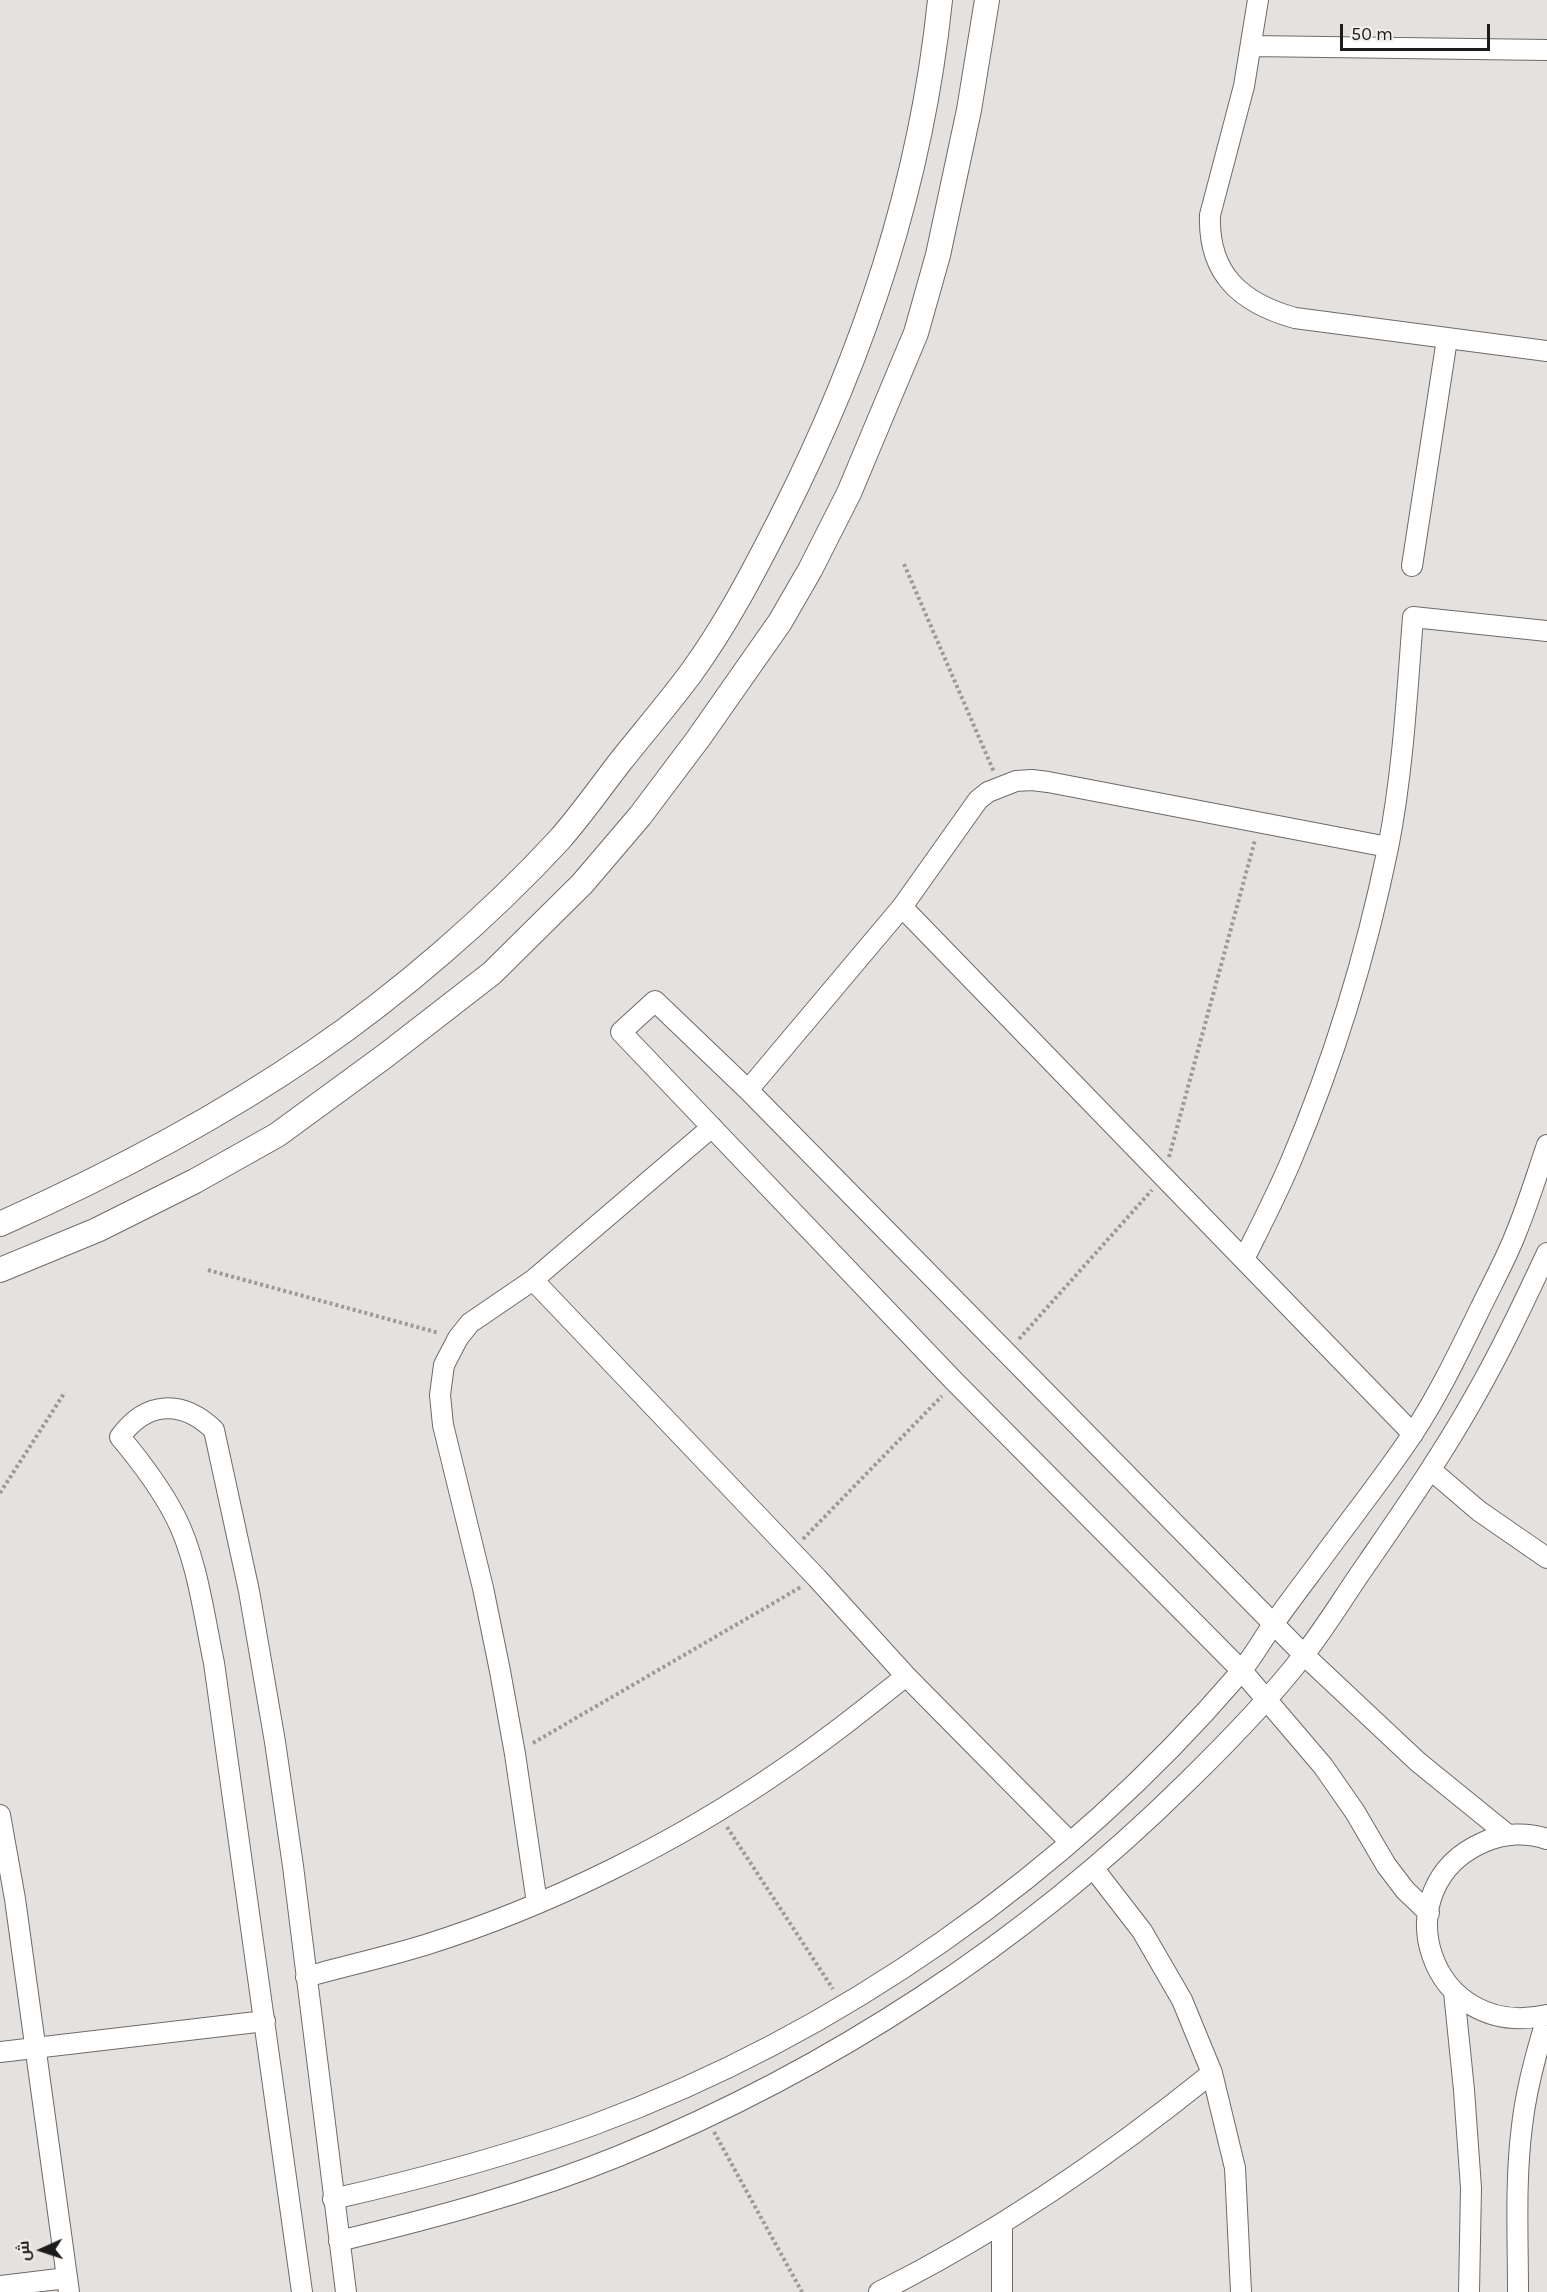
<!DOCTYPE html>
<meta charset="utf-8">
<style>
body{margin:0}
#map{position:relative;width:1547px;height:2292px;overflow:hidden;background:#e5e1df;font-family:Karla,Cairo,sans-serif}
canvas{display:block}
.north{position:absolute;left:12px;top:2220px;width:60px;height:60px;-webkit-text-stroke:4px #f3eeec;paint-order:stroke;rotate:267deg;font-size:16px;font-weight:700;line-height:24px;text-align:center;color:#1d1c1b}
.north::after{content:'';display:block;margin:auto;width:21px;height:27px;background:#1d1c1b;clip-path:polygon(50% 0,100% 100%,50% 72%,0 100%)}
.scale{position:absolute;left:1340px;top:24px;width:150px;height:27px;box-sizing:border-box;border:3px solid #1d1c1b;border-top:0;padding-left:8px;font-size:18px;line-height:21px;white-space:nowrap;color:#1d1c1b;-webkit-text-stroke:4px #f3eeec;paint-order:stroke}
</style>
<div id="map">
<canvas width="1547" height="2292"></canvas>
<div class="north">ش</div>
<div class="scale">50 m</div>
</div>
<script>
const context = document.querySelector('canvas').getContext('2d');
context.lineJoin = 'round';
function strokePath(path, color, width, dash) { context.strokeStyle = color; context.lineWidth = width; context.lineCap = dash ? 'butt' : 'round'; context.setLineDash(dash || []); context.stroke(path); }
const minor = new Path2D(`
 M1258,0l-14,86 -34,129c-2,59 31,88 85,103l252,33
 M1252,46l295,4
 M1412,566l35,-227
 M902,907l511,527
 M748,1090l154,-183 76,-107 10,-8 28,-11 16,-1 16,2 340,65
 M1244,1259c16,-32 33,-65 47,-98 43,-101 75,-206 97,-313 15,-76 19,-154 25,-231l134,14
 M533,1280l284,298 89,98 164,166
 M1431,1470l48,41 68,47
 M0,1815l15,84 54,393
 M1547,1839c-20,-7 -43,-6 -63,3 -104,45 -55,200 63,173
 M1094,1869l48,62 40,69 30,73 23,95 6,124
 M537,1903l-22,-149 -15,-83 -17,-83 -40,-163 -3,-30 4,-30 14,-27 12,-15 63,-43 179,-153
 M1429,1913l-24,-23 -19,-25 -31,-53 -32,-46 -81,-95 -287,-289 -334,-350 34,-31 93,89 556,565 114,107 90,73
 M306,1977c39,-11 80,-20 119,-32 124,-39 251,-102 358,-176 43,-29 83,-61 123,-93
 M1454,1992l10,98 7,98 -2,104
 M0,2052l265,-31
 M333,2199c88,-20 175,-43 260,-74 247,-91 474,-251 645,-450 13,-15 23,-33 34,-49 14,-20 30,-41 45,-61 31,-43 65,-85 95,-130 26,-39 47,-83 68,-126 12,-25 26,-50 36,-76 12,-29 21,-59 31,-88
 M339,2241c95,-23 189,-48 280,-85 212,-87 405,-213 568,-374 41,-40 81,-81 116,-126 23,-29 43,-63 65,-94 37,-54 74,-107 106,-164 27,-47 50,-96 73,-145
 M0,2286l67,-8
 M302,2292l-88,-629c-10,-47 -17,-105 -39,-147 -15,-29 -34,-54 -55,-79 26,-36 62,-38 94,-7l35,161 26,151 18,124 53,426
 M879,2292c120,-60 229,-135 333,-219
 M1002,2292v-68
 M1518,2292c0,-55 -3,-111 4,-166 4,-37 14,-73 25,-108`);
const tertiary = new Path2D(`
 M0,1224c110,-49 215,-104 314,-172 86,-59 175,-136 246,-213 21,-24 40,-51 60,-77 23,-29 48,-58 71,-89 35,-48 63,-102 90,-155 83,-164 140,-333 159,-518
 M0,1270l97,-40 98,-49 82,-46 108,-79 107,-83 90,-89 58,-68 58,-77 82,-117 30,-52 39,-77 67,-160 22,-78 31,-145 18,-110`);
strokePath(minor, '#6e6a68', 22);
strokePath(tertiary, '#6e6a68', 26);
strokePath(new Path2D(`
 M904,564l90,208
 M1169,1157l86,-317
 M208,1270l231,63
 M1019,1339l133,-149
 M0,1493l65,-101
 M803,1539l139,-143
 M533,1743l268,-156
 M727,1827l106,162
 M714,2132l88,160`), '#9c9a98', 4, [3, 3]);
strokePath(minor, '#fff', 20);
strokePath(tertiary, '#fff', 24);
</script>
